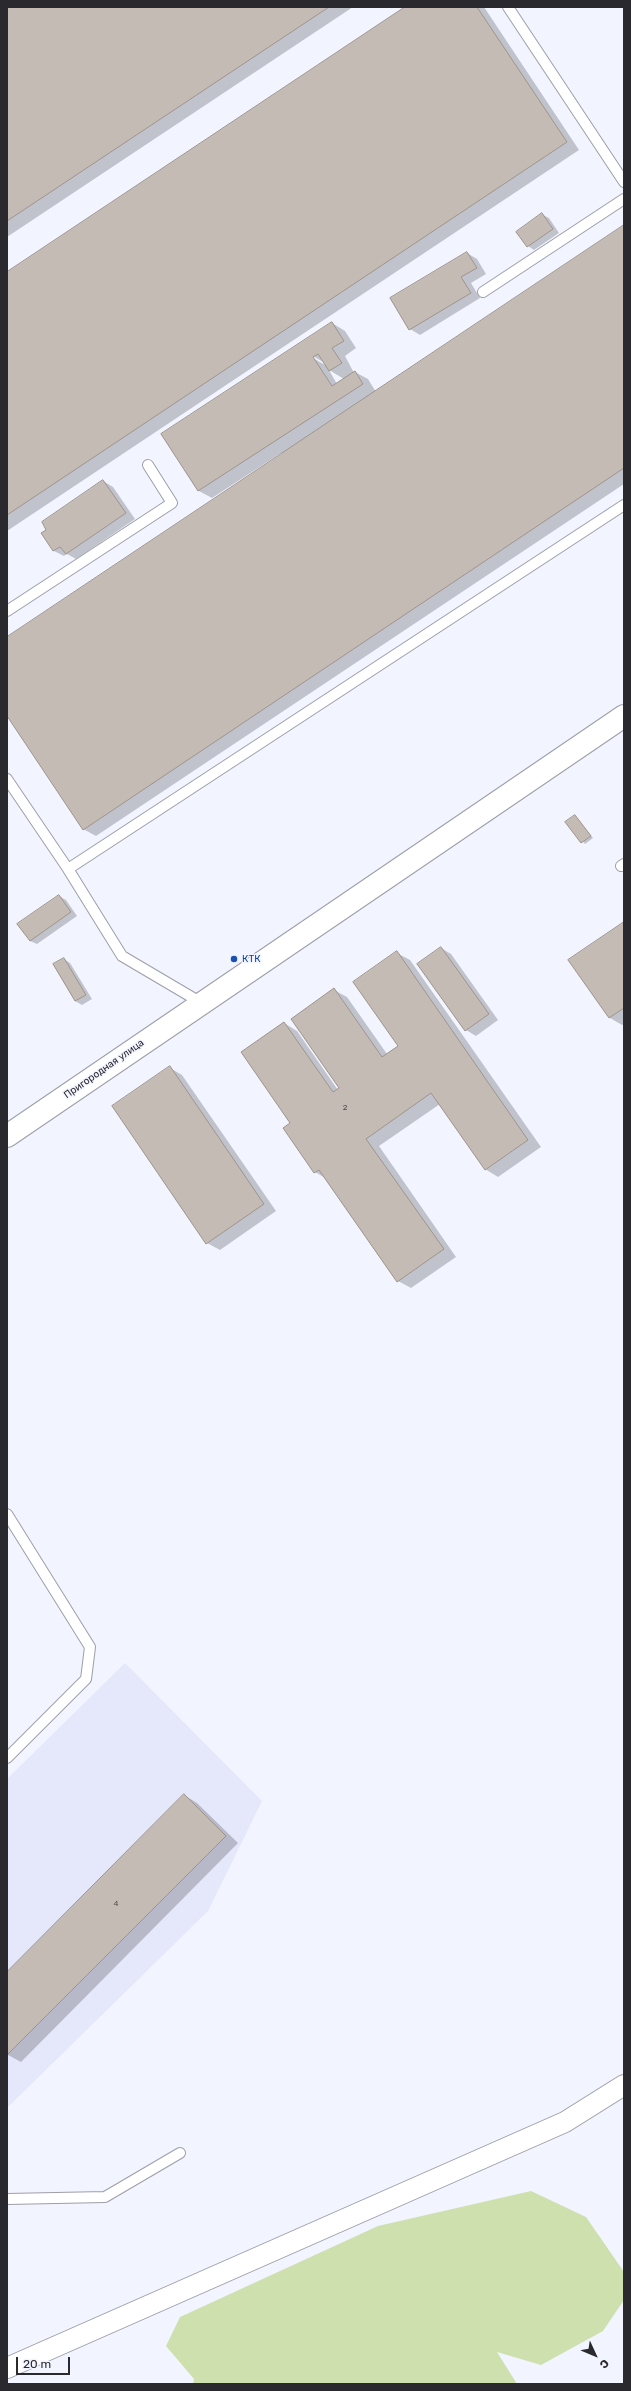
<!DOCTYPE html>
<meta charset="utf-8">
<style>
body{margin:0}
#map{position:relative;width:631px;height:2391px;overflow:hidden;background:#f2f4ff;font-family:Rubik,sans-serif}
canvas{display:block}
.frame{position:absolute;inset:0;border:8px solid #2a2a2e;pointer-events:none}
.north{position:absolute;left:575px;top:2335px;width:40px;height:40px;-webkit-text-stroke:3px #f2f4ff;paint-order:stroke;rotate:134deg;font-size:11px;font-weight:700;line-height:16px;text-align:center;color:#2a2a2e}
.north::after{content:'';display:block;margin:auto;width:14px;height:18px;background:#2a2a2e;clip-path:polygon(50% 0,100% 100%,50% 72%,0 100%)}
.scale{position:absolute;left:16px;top:2357px;width:54px;height:18px;box-sizing:border-box;border:2px solid #2a2a2e;border-top:0;padding-left:5px;font-size:12px;line-height:14px;white-space:nowrap;color:#2a2a2e;-webkit-text-stroke:3px #f2f4ff;paint-order:stroke}
</style>
<div id="map">
<canvas width="631" height="2391"></canvas>
<div class="frame"></div>
<div class="north">С</div>
<div class="scale">20 m</div>
</div>
<script>
const context = document.querySelector('canvas').getContext('2d');
context.lineJoin = 'round';
function fillPath(path, color) { context.fillStyle = color; context.fill(path, 'evenodd'); }
function strokePath(path, color, width, dash) { context.strokeStyle = color; context.lineWidth = width; context.lineCap = dash ? 'butt' : 'round'; context.setLineDash(dash || []); context.stroke(path); }
function write(font, color, halo, rows, align = 'center') {
  context.font = font + ' Rubik,sans-serif'; context.lineWidth = 3; context.setLineDash([]); context.textBaseline = 'middle'; context.strokeStyle = halo; context.fillStyle = color; for (const [text, x, y, turn = 0] of rows) {
    context.save(); context.translate(x, y); context.rotate((+turn || 0) * Math.PI / 180); context.textAlign = isNaN(turn) ? turn : align; if (halo) context.strokeText(text, 0, 0); context.fillText(text, 0, 0); context.restore();
  }
}
fillPath(new Path2D(`
 M125,1663l137,138 -54,110 -201,197v-329z`), '#e5e8fa');
fillPath(new Path2D(`
 M531,2191l55,26 38,55v28l-21,31 -62,34 -44,-13 20,32h-324l1,-5 -28,-33 14,-29 198,-91z`), '#cee0ae');
fillPath(new Path2D(`
 M7,7h346l-346,230z
 M407,7h77l95,143 -572,381v-258z
 M543,215l6,3 10,15 -25,17 -6,-4 -10,-14z
 M624,227v257l-528,352 -13,-7 -76,-115v-76l275,-183 -1,-2 -69,45 -13,-7 -37,-57 170,-111 13,8 11,17 -11,8 8,15 15,8 8,13zM309,354l16,9v2l-17,-10zM329,370l15,9 -7,5z
 M467,253l10,6 9,15 -15,9 9,15 -60,37 -10,-6z
 M103,481l10,6 22,32 -59,40 -9,-5 -3,2 -10,-5 -12,-17z
 M575,816l18,22 -8,6 -19,-22z
 M59,896l7,4 11,16 -40,28 -7,-3z
 M624,923v101l-2,1 -12,-7z
 M441,948l10,6 47,66 -22,16 -10,-6 -48,-66z
 M397,953l13,7 131,187 -43,30 -13,-8 -45,-65 -61,42 77,111 -45,31 -13,-7 -71,-102 -12,-7 -23,-48 -8,-101 13,8 41,59 2,-2 -6,-98 13,7 40,57 12,-8z
 M64,959l6,4 22,36 -10,6 -7,-4 -21,-36z
 M170,1068l12,7 94,136 -56,39 -13,-7z
 M184,1795l13,8 41,40 -217,219 -13,-7 -1,-81z`), '#0003');
const building = new Path2D(`
 M7,7h322l-322,214z
 M405,7h72l90,135 -560,373v-243z
 M542,213l11,16 -26,18 -11,-15z
 M624,225v243l-541,362 -76,-114v-79z
 M467,252l10,16 -16,9 10,16 -62,37 -19,-32z
 M332,322l12,19 -12,7 10,15 -13,8 -11,-17 -5,3 19,29 23,-15 8,13 -165,107 -37,-57z
 M103,480l23,33 -60,41 -6,-7 -7,4 -12,-18 5,-3 -4,-8z
 M575,815l16,21 -10,7 -16,-21z
 M59,895l12,17 -41,29 -13,-17z
 M624,922v86l-15,10 -41,-58z
 M441,947l48,67 -24,17 -48,-67z
 M397,951l131,189 -43,30 -54,-77 -65,46 78,110 -47,33 -78,-112 -5,3 -31,-45 7,-5 -49,-71 43,-30 49,70 6,-4 -48,-69 43,-31 48,69 16,-11 -45,-64z
 M64,958l22,37 -11,6 -22,-37z
 M170,1066l94,138 -58,40 -94,-138z
 M184,1794l42,42 -219,219v-83z`);
fillPath(building, '#c5bbb5');
strokePath(building, '#9c938c', 1);
const service = new Path2D(`
 M508,7l116,175
 M483,292l141,-93
 M7,611l165,-108 -24,-38
 M7,779l61,90 54,87 78,46
 M621,866l3,-2
 M68,869l556,-364
 M7,1514l83,133 -4,32 -79,79
 M7,2199l98,-2 75,-44`);
const minor = new Path2D(`
 M7,2368l558,-246 59,-37`);
const tertiary = new Path2D(`
 M7,1136l617,-420`);
strokePath(service, '#9d9ea8', 12);
strokePath(minor, '#9d9ea8', 22);
strokePath(tertiary, '#9d9ea8', 24);
strokePath(service, '#fff', 10);
strokePath(minor, '#fff', 20);
strokePath(tertiary, '#fff', 22);
for (const [x, y, r, color] of [
 [234,959,4,"#1a4fb4"]
]) { const dot = new Path2D(); dot.arc(x, y, r, 0, 2 * Math.PI); context.fillStyle = color; context.fill(dot); strokePath(dot, '#f2f4ff', 1.5); }
write('8px', '#514e50', null, [
 ["2",345,1108],
 ["4",116,1904]
]);
write('10px', '#164399', '#f2f4ff', [
 ["КТК",242,959]
], 'left');
write('10px', '#2a2a2e', '#f2f4ff', [
 ["Пригородная улица",104,1069,-35]
]);
</script>
